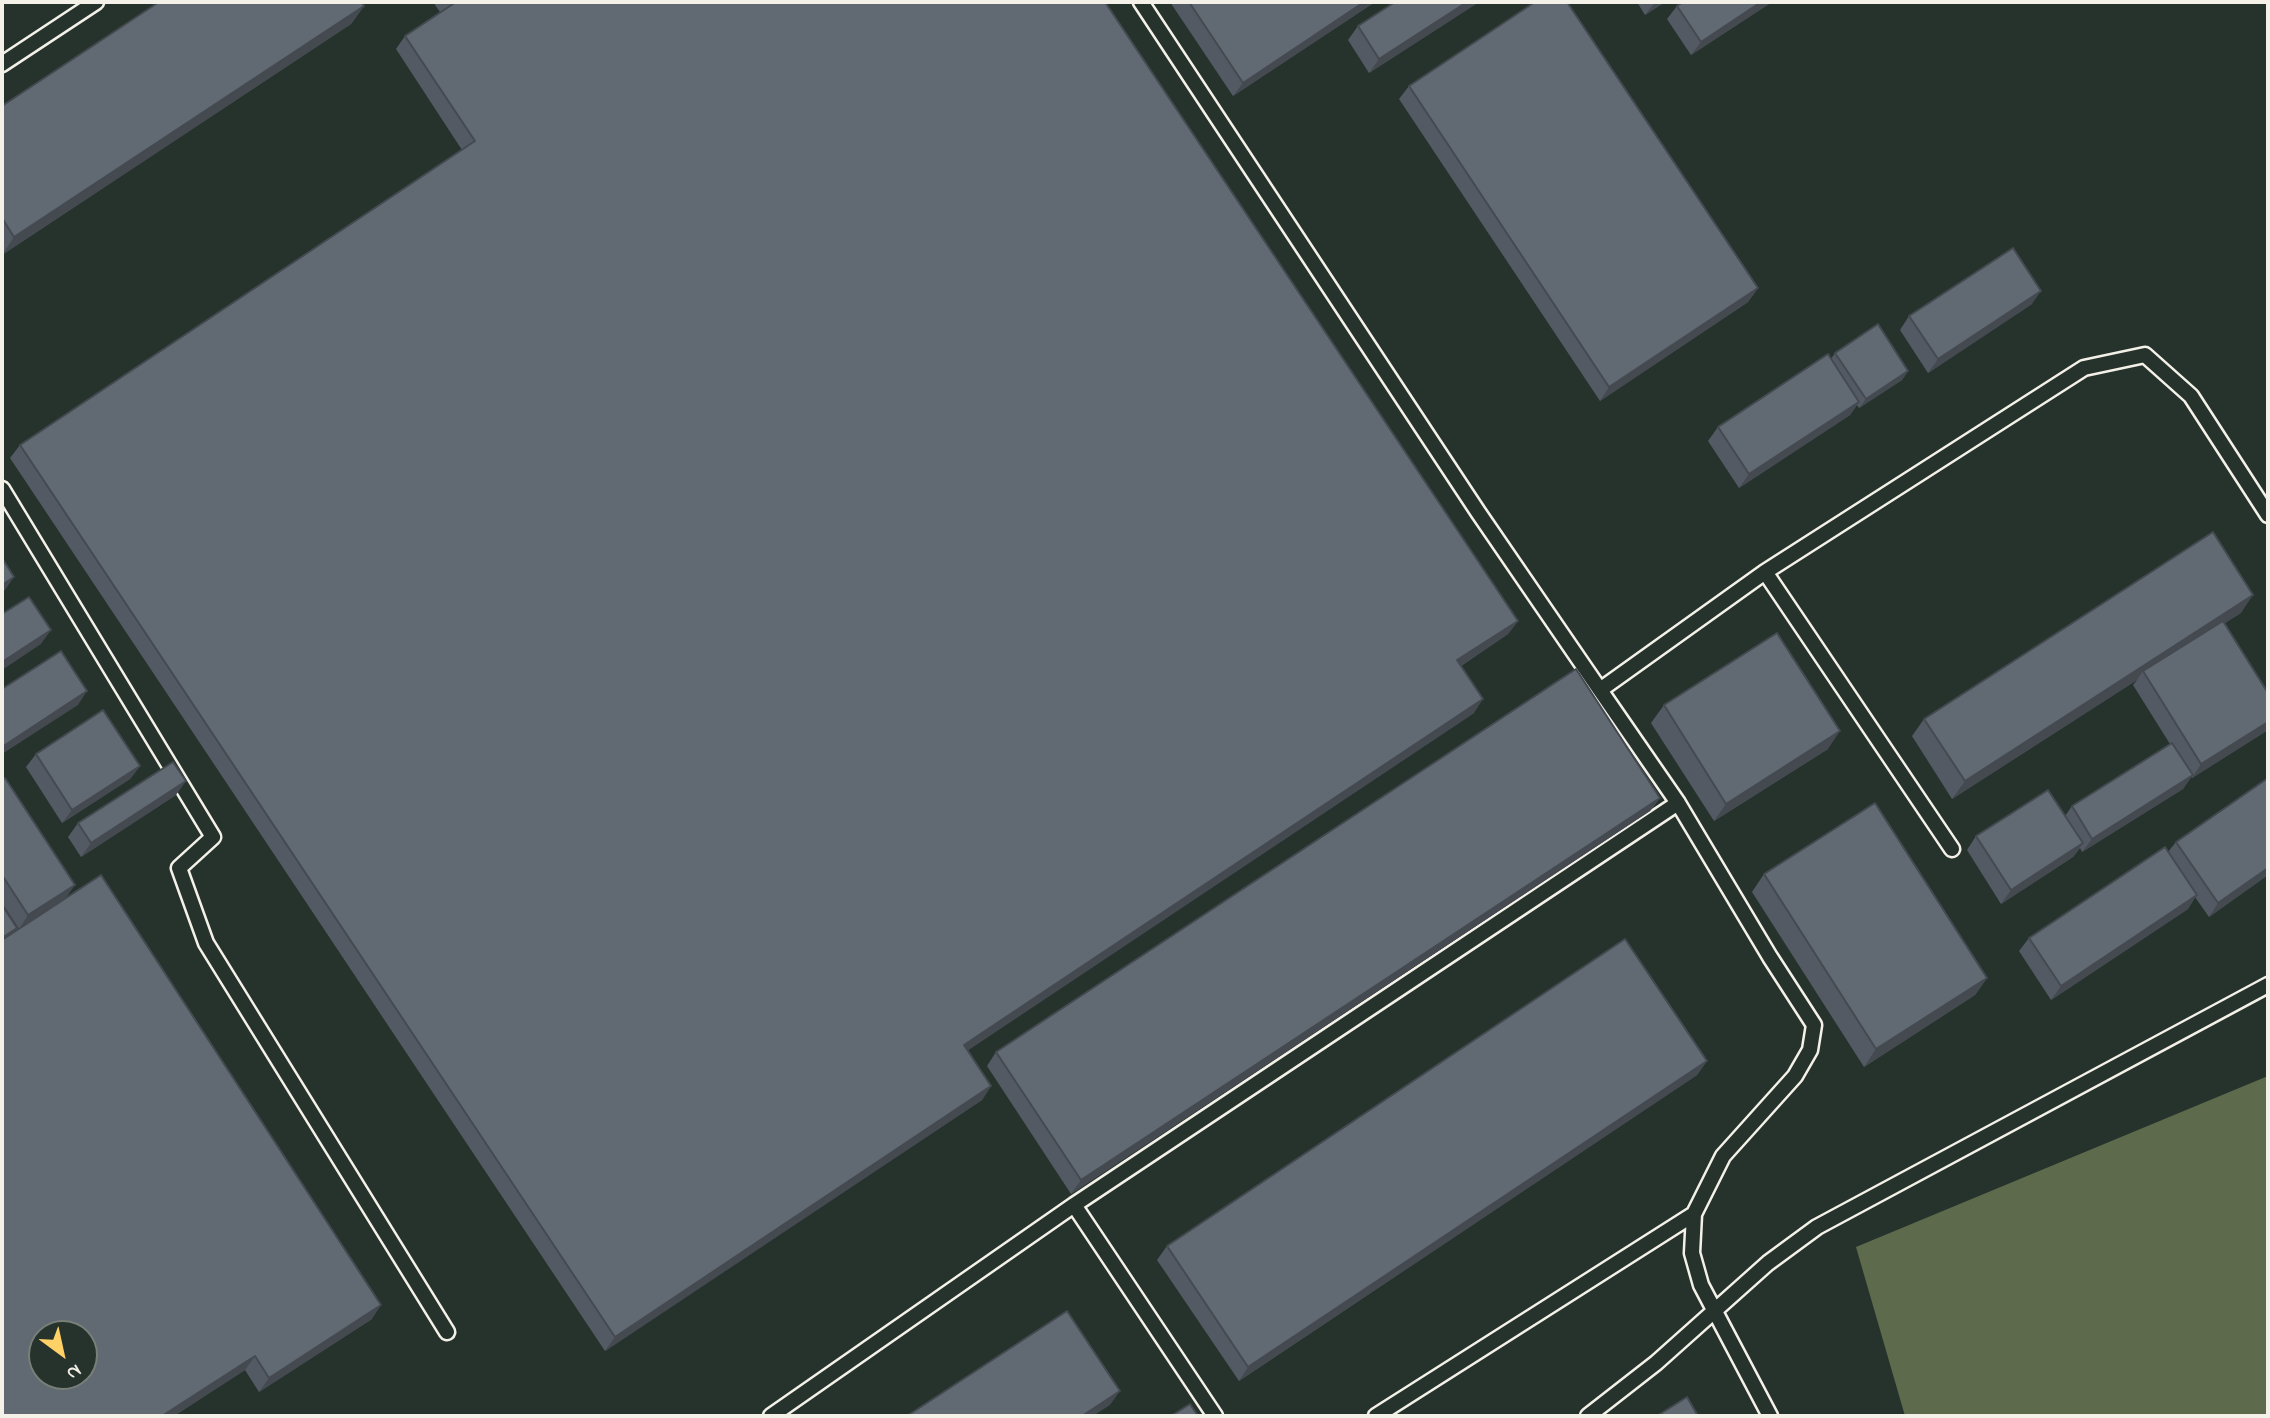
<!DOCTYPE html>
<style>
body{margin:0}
#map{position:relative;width:2270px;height:1418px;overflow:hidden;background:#26332d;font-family:"Indie Flower",sans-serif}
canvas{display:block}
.frame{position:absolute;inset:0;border:4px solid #f4f1e8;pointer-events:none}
.north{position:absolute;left:28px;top:1320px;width:70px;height:70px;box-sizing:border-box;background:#26332d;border:2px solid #787f78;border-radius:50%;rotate:147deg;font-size:19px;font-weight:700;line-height:28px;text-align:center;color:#f4f1e8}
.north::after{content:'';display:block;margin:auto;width:24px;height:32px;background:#ffd166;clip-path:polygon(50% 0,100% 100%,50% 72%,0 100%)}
</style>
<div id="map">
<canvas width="2270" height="1418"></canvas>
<div class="frame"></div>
<div class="north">N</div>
</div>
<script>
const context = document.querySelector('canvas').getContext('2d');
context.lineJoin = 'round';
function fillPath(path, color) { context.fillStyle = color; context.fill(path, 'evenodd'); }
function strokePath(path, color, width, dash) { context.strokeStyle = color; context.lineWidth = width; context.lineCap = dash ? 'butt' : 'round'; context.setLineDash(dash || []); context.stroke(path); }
fillPath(new Path2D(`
 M2268,1076v340h-363l-49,-169z`), '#5d6b4c');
const lane = new Path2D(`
 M1141,2l337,510 122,178
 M2,64l94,-62
 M2,489l211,348 -34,31 27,75 241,389
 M1765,572l-165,118 78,113 92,154 44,68 -4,25 -15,26 -72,80 -29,58 -2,39 9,32 69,131
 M1952,849l-187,-277 319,-204 61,-13 46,41 77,119
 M1074,1205l604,-402
 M771,1416l303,-211 141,211
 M1376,1416l318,-202
 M1588,1416l68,-53 112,-100 49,-36 451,-242`);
strokePath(lane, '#f4f1e8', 19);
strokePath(lane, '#26332d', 14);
fillPath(new Path2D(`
 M433,2h672l413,619 -10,13 -47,32 13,47 -506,337 23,36 -9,14 -377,251 -595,-893 10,-13 442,-295 -66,-101 9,-13 35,-24z
 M1170,2h205l-142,94z
 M1479,2l-110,71 -21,-33 10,-14z
 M1637,2h28l-20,13z
 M1683,2h89l-81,53 -24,-36 10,-13z
 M364,6l-13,18 -349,231v-149z
 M1409,86l349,202 -10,14 -148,99 -201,-302z
 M2032,304l-104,69 -28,-43 9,-14z
 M1835,353l73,18 -6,9 -43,28 -2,-3 -7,10 -111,73 -31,-47 10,-14 113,-68z
 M2241,613l-17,10 44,70v37l-76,48 -1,-1 -8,12 -101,63 -2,-4 -7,9 -72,47 -34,-54 9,-14 89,-20 7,-10 98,-62 -37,-59 4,-5 -185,119 -40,-63 12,-17z
 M1664,705l164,44 -114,72 -63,-98z
 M36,754l104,12 -10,13 -68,44 -36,-56z
 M2,780l63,119 307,420 -113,73 -14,-22 -71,46h-172v-511l15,23 -3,4 5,-3 -17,-26z
 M176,795l-95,62 -13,-20 10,-14z
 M1660,798l-10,13 -579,383 -84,-128 9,-14z
 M2176,842l92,33 -59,42 -14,-20 -7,12 -137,91 -32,-49 10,-13 139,-86z
 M1764,874l223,104 -12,17 -111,72 -112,-175z
 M1707,1061l-10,14 -458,306 -82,-121 10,-14z`), '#535a63');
fillPath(new Path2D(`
 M1364,2h11l-142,94 10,-13z
 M1467,2h12l-110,71 10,-14z
 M1655,2h10l-20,13z
 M1761,2h11l-81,53 10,-13z
 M364,6l-13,18 -349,231 12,-18z
 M1758,288l-10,14 -148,99 9,-14z
 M2041,291l-9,13 -104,69 10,-14z
 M1908,371l-6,9 -43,28 7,-9z
 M1859,402l-9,13 -111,73 10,-14z
 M14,577l-9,13 -3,2v-7z
 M2253,595l-12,18 -96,62 -2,-4 -6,9 -185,119 13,-18z
 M1518,621l-10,13 -60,40 9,-14z
 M51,630l-10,14 -39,26v-8z
 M87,691l-9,14 -76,49v-7z
 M1483,699l-9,14 -519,346 9,-14z
 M2268,722v8l-76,48 9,-14z
 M1840,731l-12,18 -114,72 12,-17z
 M140,766l-10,13 -68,44 10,-13z
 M2193,775l-10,14 -101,63 10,-13z
 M186,781l-10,14 -95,62 10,-14z
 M1660,798l-10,13 -579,383 10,-14z
 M2083,843l-10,14 -72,47 10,-14z
 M2268,868v7l-59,42 9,-14z
 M75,885l-10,14 -46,30 9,-14z
 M2197,895l-9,14 -137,91 10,-14z
 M17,928l-10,13 -5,4v-7z
 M1987,978l-12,17 -111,72 12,-18z
 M1707,1061l-10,14 -458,306 9,-14z
 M991,1086l-9,14 -377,251 10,-14z
 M381,1305l-9,14 -113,73 10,-14z
 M255,1356l-10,14 -71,46h-12z
 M1120,1391l-10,14 -17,11h-11z`), '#444a50');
const building = new Path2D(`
 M159,2h202l3,4 -350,231 -12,-19v-112z
 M456,2h649l413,619 -61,39 26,39 -519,346 27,41 -376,251 -595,-892 455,-304 -70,-105z
 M1189,2h175l-121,81z
 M1395,2h72l-88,57 -21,-33z
 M1535,2h32l191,286 -149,99 -200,-301z
 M1683,2h78l-60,40 -24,-36z
 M2013,248l28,43 -103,68 -29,-43z
 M1878,324l30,47 -42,28 -31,-46z
 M1828,354l31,48 -110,72 -31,-47z
 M2213,532l40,63 -288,186 -41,-62z
 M2,558l12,19 -12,8z
 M29,597l22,33 -49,32v-48z
 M2223,621l45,72v29l-67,42 -58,-93z
 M1777,633l63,98 -114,73 -62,-99z
 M61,651l26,40 -85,56v-58z
 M1576,669l84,129 -579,382 -85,-128z
 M103,710l37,56 -68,44 -36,-56z
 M2172,743l21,32 -101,64 -20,-33z
 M173,762l13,19 -95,62 -13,-20z
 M5,778l70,107 -47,30 -26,-40v-95z
 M2268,778v90l-50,35 -42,-61z
 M2048,790l35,53 -72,47 -35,-54z
 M1875,803l112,175 -111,71 -112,-175z
 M2165,847l32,48 -136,91 -32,-48z
 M101,875l280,430 -112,73 -14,-22 -93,60h-160v-476zM42,1334h42v42h-42z
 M2,905l15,23 -15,10z
 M1625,939l82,122 -459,306 -81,-121z
 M1067,1311l53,80 -38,25h-175z
 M1687,1397l11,19h-41z
 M1190,1404l8,12h-27z`);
fillPath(building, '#616973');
strokePath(building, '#444a50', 2);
</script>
